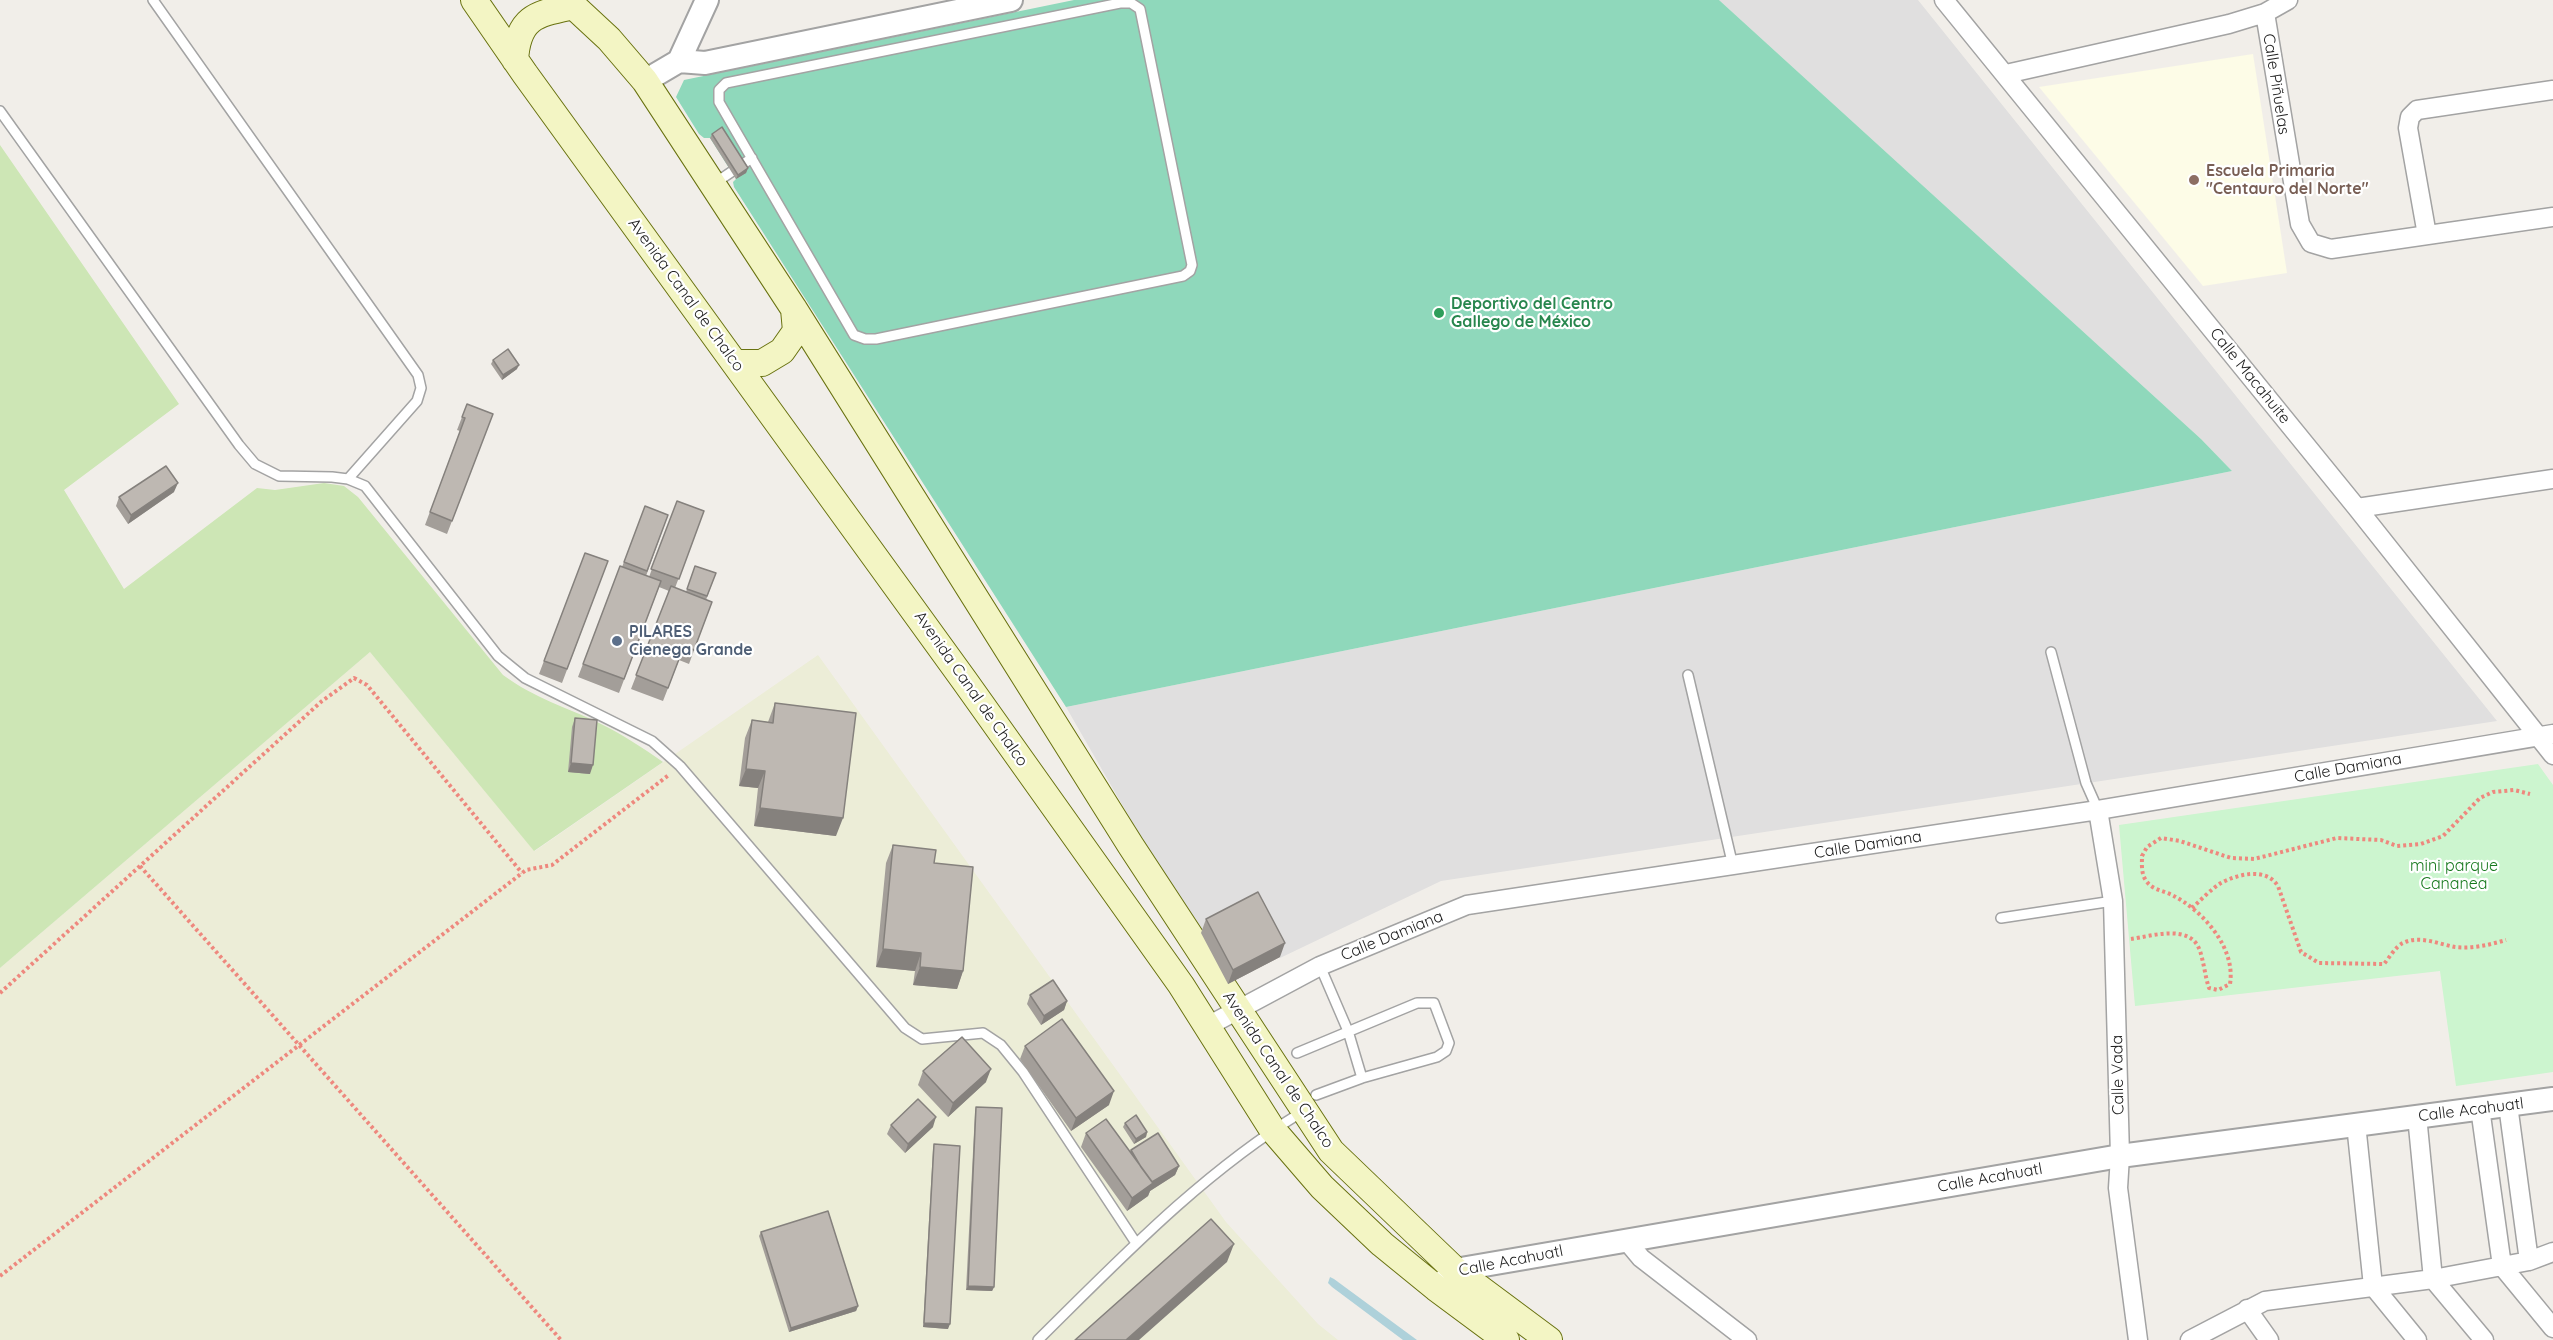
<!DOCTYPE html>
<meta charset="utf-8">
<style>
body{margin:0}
canvas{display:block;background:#f1eee9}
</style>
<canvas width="2553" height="1340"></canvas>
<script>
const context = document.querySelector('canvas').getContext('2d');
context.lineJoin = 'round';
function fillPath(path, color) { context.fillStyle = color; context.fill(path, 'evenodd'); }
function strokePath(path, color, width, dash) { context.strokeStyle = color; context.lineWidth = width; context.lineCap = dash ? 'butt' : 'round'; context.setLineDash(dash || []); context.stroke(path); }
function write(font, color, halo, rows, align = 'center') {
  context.font = font + ' Quicksand,sans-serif'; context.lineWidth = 4.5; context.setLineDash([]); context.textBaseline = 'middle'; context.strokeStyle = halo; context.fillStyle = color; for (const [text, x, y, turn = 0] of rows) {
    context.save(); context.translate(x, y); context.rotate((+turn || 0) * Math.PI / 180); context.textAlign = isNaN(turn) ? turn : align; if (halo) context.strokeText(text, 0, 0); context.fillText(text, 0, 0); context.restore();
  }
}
fillPath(new Path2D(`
 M1719,0h199l579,721 -1056,160 -161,77 -27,-53 -56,30 -131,-228 1166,-236 -31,-32z`), '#e0dfdf');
fillPath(new Path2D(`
 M2253,54l34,219 -84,13 -164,-199z`), '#fdfce7');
fillPath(new Path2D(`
 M370,652l165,199 283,-196 408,567 92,102 20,16h-1338v-372z`), '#ecedd7');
fillPath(new Path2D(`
 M0,145l179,259 -115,86 60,99 133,-101 18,2 49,-7 20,3 14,11 145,178c33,24 61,31 96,48 23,11 44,25 64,39l-129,89 -164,-199 -370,316z`), '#cde6b5');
fillPath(new Path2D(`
 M2538,764l15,21v287l-97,14 -16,-115 -305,35 -16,-181z`), '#ccf5cf');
fillPath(new Path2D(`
 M1074,0h645l482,439 31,32 -1166,236 -332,-520 -1,-5 3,-3 -26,-41h-6l-5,-4 -23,-37 8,-17z`), '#8fd8bb');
fillPath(new Path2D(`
 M1330,1277l4,2 83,61h-14l-71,-53 -4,-4z`), '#aed1da');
const service = new Path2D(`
 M153,0l265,375 3,13 -4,13 -69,78
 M1120,3h11l9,6 52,256 -2,6 -7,5 -307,63h-11l-11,-4 -135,-233v-12l7,-7z
 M0,111l239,334 16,19 24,12 53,1 16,2 17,7 133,170 27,22 127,63 28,25 225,262 17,11 61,-6 18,12 22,27 113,171
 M715,183l37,-25
 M2051,652l35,131 12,27
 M1688,675l45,191
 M2001,918l112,-17
 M1297,1053l120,-50h17l15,40 -3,8 -9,6 -75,21 -14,-47 -28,-65
 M1316,1095l46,-17
 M1038,1340c83,-82 164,-167 264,-228`);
const minor = new Path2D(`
 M1944,0l413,508 196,247
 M2265,13l35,211 11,19 20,6 222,-32
 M2006,74l223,-50 36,-11 23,-13
 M2427,235l-19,-107 2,-11 7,-7 136,-20
 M2357,508l196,-29
 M2098,810l15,91 7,255 -2,32 20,152
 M1206,1027l114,-61 147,-61 631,-95 455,-76
 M2508,1105l21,156
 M2480,1108l22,158 51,62
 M2417,1116l16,163 51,61
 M2356,1124l17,162 44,54
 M1626,1240l15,18 106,82
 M2247,1309l22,31
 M2190,1340l75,-39 168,-22 96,-18 24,-9`);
const tertiary = new Path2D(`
 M679,61l28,-61
 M645,81l34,-20 26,2 306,-63
 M1446,1279l9,-9 665,-114 433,-57`);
const secondary = new Path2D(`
 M474,0l51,74 439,606 217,305 91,144 50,58 60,57 54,44 70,52
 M567,0l42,39 36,42 149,228 337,537 200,305 124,119 94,70
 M515,60c3,-44 22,-46 59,-54
 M735,363h27l20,-12 14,-20 -2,-22`);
strokePath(service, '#a3a3a3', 12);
strokePath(minor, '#a3a3a3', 21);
strokePath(tertiary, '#a3a3a3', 26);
strokePath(secondary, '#697210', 28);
strokePath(new Path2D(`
 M140,866l421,474
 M2192,908c9,-8 19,-19 29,-25 17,-9 45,-16 57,3l23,66 18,11 65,1c5,-6 12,-18 19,-21 16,-8 36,1 52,4 17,2 34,-2 51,-7
 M2131,939c21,-3 60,-16 69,12 4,12 5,25 9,37l9,2 12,-6c6,-37 -28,-74 -58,-89 -10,-5 -21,-5 -27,-16 -4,-7 -3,-16 -3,-23l5,-9 14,-9 19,3 51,17 23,1 83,-21 44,2 16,6 24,-2 22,-8 37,-38 13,-6 21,-2 16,4
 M0,993l322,-292 32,-23 13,7 155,188
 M0,1276l526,-406 26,-5 118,-91`), '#ee887e', 4, [3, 3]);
strokePath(service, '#fff', 9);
strokePath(minor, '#fff', 18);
strokePath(tertiary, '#fff', 22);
strokePath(secondary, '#f3f5c4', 26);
fillPath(new Path2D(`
 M712,134l36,34 -2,5 -10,6 -26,-41z
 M493,360l24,9 -15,11 -11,-16z
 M467,404l26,10 -46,120 -22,-9 35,-94 -3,-1z
 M174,492l-46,32 -12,-18 3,-9z
 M677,501l27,10 -29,77 11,4 9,-26 21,7 -10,27 6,2 -23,62 -10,-4 -16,41 -32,-12 38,-98 -10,-4 -40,106 -41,-16 42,-111 2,1 23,-61 23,9 -22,61 3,1z
 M585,553l23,8 -46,122 -23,-9z
 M775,703l61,133 -82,-10 4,-38 -19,-2 6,-48 7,-18 16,2z
 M575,718l15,56 -22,-2 4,-45z
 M893,845l41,18 29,108 -6,18 -44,-4 2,-14 -39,-4 10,-104z
 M1206,919l74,38 -52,27 -27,-51z
 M1030,995l37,6 -3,9 -23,15 -14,-21z
 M1025,1046l84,59 -38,26 -51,-72z
 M923,1071l63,11 -38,35 -30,-32z
 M976,1107l18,180 -2,4 -26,-1 9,-178z
 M1125,1123l22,9 -1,5 -12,7 -11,-17z
 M891,1125l42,2 -28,26 -18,-19z
 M1086,1133l44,19 1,-2 48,16 -4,9 -25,16 -2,5 -21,15 -46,-64z
 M934,1144l14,185 -25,-2 10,-178z
 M761,1232l97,74 -2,5 -67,21 -30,-96z`), '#a39e99');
fillPath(new Path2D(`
 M748,168l-2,5 -10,6 2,-4z
 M519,365l-2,4 -15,11 1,-5z
 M178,483l-4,9 -46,32 3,-9z
 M571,763l22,2 -3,9 -22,-2z
 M746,769l19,2 -7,17 -19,-2z
 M760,808l83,10 -7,18 -82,-10z
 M1285,943l-5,14 -52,27 5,-14z
 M883,949l38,4 -6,18 -39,-4z
 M920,967l43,4 -6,18 -44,-4z
 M1067,1001l-3,9 -23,15 3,-9z
 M991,1069l-5,13 -38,35 5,-14z
 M1114,1091l-5,14 -38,26 5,-13z
 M936,1117l-3,10 -28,26 3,-9z
 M1147,1132l-1,5 -12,7 2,-5z
 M1179,1166l-4,9 -25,16 -2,5 -21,15 5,-13 19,-15z
 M1234,1244l-7,18 -88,78h-13z
 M968,1286l26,1 -2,4 -26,-1z
 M858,1306l-2,5 -67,21 2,-4z
 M924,1323l26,1 -2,5 -25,-2z`), '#85817d');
const building = new Path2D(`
 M722,127l26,41 -10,7 -26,-41z
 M508,349l11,16 -16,10 -10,-15z
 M467,404l26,10 -41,107 -22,-9 35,-94 -3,-1z
 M166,466l12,17 -47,32 -12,-18z
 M677,501l27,10 -25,68 -28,-10z
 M645,506l23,9 -21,56 -23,-9z
 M585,553l23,8 -41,108 -23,-8z
 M620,566l41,15 -37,98 -41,-15z
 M695,566l21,7 -9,23 -20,-7z
 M671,586l41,16 -18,48 -10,-4 -16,42 -32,-13z
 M775,703l81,10 -13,105 -83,-10 5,-37 -19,-2 6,-49 21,3z
 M575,718l22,2 -4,45 -22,-2z
 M893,845l43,5 -2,13 39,4 -10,104 -43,-4 1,-14 -38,-4z
 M1258,892l27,51 -52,27 -27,-51z
 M1053,980l14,21 -23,15 -14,-21z
 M1062,1019l52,72 -38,27 -51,-72z
 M962,1037l29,32 -38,34 -30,-32z
 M918,1099l18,18 -28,27 -17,-19z
 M976,1107l26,1 -8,179 -26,-1z
 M1136,1115l11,17 -11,7 -11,-16z
 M1106,1119l47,64 -21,15 -46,-65z
 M1158,1133l21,33 -27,16 -11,-15 -10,-17z
 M934,1144l26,2 -10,178 -26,-1z
 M828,1211l30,95 -67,22 -30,-96z
 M1211,1219l23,25 -108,96h-51z`);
fillPath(building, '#beb8b2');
strokePath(building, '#85817d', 1.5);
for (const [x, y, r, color] of [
 [2194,180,6,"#8d6e63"],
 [1439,313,6,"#2e9e5b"],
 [617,641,6,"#5c6f8a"]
]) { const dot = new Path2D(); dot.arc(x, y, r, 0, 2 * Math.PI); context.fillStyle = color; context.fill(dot); strokePath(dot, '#fff', 2); }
write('16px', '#222', '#fff', [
 ["Calle Piñuelas",2276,84,81],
 ["Avenida Canal de Chalco",686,295,54],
 ["Calle Macahuite",2250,376,51],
 ["Avenida Canal de Chalco",971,689,55],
 ["Calle Damiana",2348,768,-10],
 ["Calle Damiana",1868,845,-9],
 ["Calle Damiana",1392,936,-22],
 ["Avenida Canal de Chalco",1278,1070,56],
 ["Calle Vada",2118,1075,-91],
 ["Calle Acahuatl",2471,1110,-7],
 ["Calle Acahuatl",1990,1178,-10],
 ["Calle Acahuatl",1511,1261,-11]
]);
write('bold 16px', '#785e54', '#fff', [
 ["Escuela Primaria",2206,171],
 ["\"Centauro del Norte\"",2206,189]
], 'left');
write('bold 16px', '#27864d', '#fff', [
 ["Deportivo del Centro",1451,304],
 ["Gallego de México",1451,322]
], 'left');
write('bold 16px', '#4e5e75', '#fff', [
 ["PILARES",629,632],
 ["Cienega Grande",629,650]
], 'left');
write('16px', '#17791d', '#fff', [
 ["mini parque",2454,866],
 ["Cananea",2454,884]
]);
</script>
